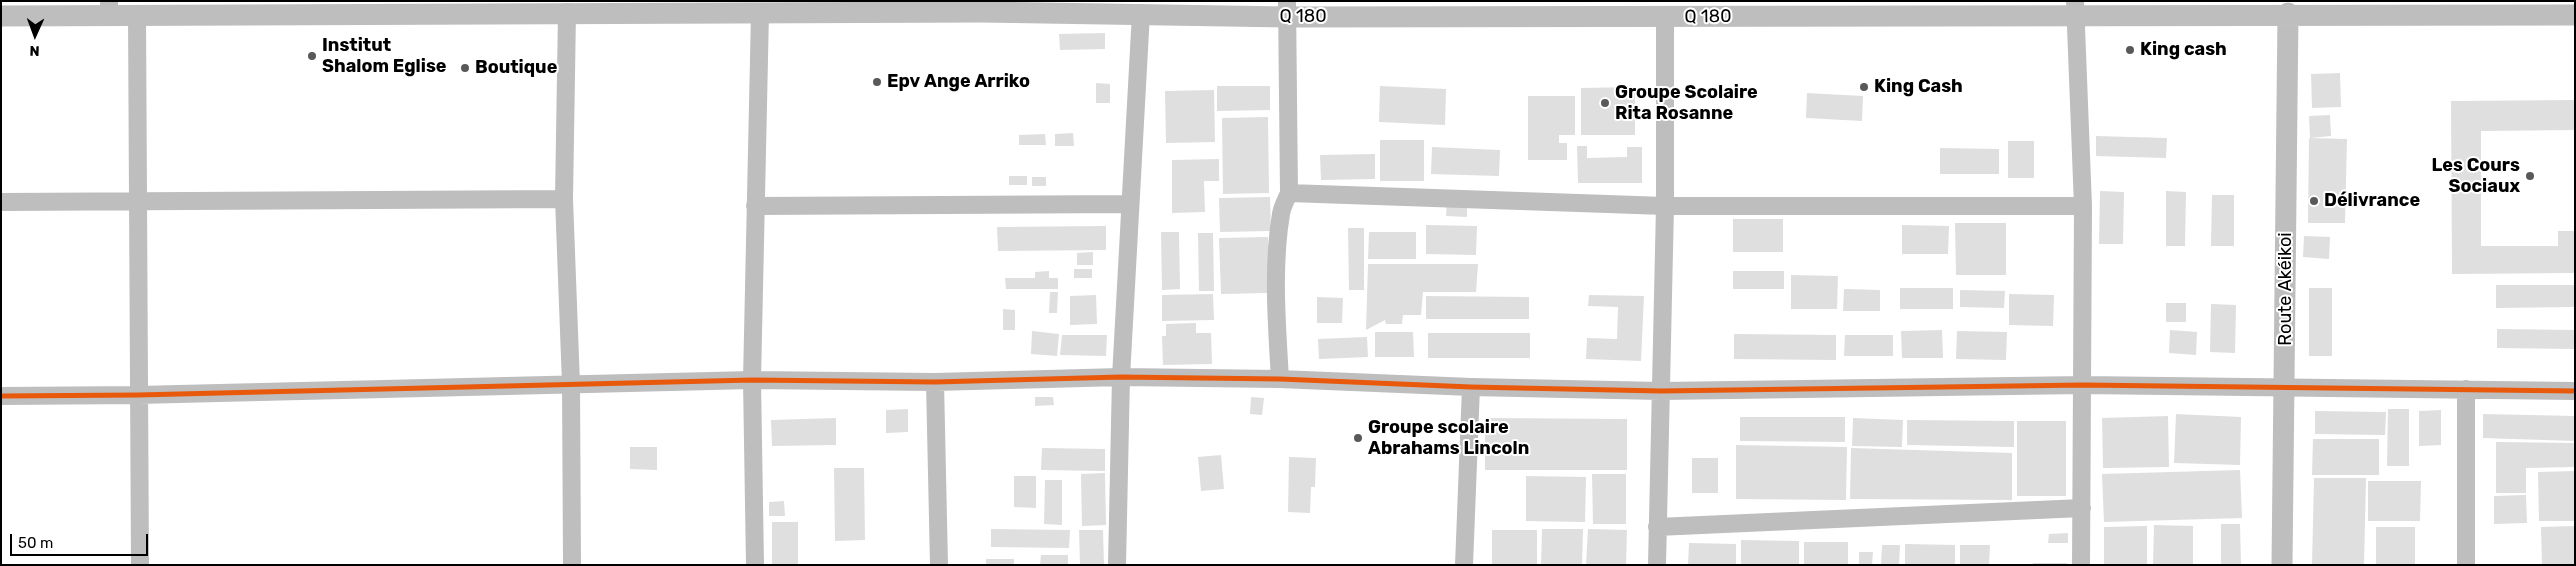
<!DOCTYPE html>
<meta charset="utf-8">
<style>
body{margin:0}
#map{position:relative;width:2576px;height:566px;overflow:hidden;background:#fff;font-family:Rubik,sans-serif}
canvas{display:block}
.frame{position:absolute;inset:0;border:2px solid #000;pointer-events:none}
.north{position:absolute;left:10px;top:10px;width:50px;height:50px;-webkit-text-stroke:4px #fff;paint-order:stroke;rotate:182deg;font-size:14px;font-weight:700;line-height:20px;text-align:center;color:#000}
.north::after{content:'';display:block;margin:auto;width:18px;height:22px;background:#000;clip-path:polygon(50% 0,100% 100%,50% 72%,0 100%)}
.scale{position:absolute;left:10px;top:534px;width:138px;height:22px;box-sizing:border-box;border:2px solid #000;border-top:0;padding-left:6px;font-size:15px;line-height:18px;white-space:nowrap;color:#000;-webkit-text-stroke:4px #fff;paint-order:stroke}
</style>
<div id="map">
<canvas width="2576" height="566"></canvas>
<div class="frame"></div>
<div class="north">N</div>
<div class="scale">50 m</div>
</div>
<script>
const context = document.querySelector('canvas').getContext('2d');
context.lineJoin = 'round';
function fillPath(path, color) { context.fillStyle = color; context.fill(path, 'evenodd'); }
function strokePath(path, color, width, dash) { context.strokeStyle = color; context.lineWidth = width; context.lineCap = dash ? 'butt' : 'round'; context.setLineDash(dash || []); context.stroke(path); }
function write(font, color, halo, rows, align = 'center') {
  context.font = font + ' Rubik,sans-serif'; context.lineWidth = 4; context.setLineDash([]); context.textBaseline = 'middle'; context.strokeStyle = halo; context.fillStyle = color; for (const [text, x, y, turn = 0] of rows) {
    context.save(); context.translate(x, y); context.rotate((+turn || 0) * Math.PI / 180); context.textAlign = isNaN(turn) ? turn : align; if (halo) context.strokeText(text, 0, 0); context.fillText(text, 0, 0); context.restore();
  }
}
fillPath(new Path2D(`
 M1105,33v16l-45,1 -1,-16z
 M2340,73l1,34 -29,1 -1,-34z
 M1096,83l14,1v19h-14z
 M1217,86h53v24l-53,1z
 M1380,86l66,3 -1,36 -66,-3z
 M1635,87v48h-54v-47z
 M1214,90l1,52 -49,1 -1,-52z
 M1807,93l56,3 -1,25 -56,-3z
 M1528,96h47v39h-16v8h8v17h-39z
 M2575,100v30l-94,1v115h77v-15h17v42l-123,1 -1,-173z
 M2330,115l1,21 -21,2 -1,-22z
 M1268,117l1,76 -46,1 -1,-76z
 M1073,133l1,13h-19v-12z
 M1045,134l1,11h-27v-10z
 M2096,136l71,2 -1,20 -70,-2z
 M2309,138l38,1 -2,84h-37z
 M1380,140h44v41h-44z
 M2008,141h26v37h-26z
 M1577,146h10v12l40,-1v-10h15v36h-64z
 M1432,147l68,3 -1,26 -68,-2z
 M1940,148l59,1v25h-59z
 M1375,154v25l-54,1 -1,-25z
 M1219,159v22h-15l1,31 -33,1v-53z
 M1009,176h18v9h-18z
 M1032,177h14v9h-14z
 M2100,191l24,1 -1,52h-24z
 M2166,191l20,1 -1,54h-19z
 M2212,195h22v51h-23z
 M1270,197l1,34 -51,1 -1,-34z
 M1447,202l20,1v14l-21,-1z
 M1733,219h50v33h-50z
 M1955,223h51v52h-50z
 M1426,225l51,1 -1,29 -50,-1z
 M1902,225l47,1 -1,28h-46z
 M1106,226v24l-108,1 -1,-24z
 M1348,228h16v62h-15z
 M1161,232h18l1,57 -18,1z
 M1369,232h47v27h-48z
 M1198,233h15l1,58h-15z
 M2304,236l26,1 -1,22 -26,-2z
 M1268,237l1,56 -48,1 -2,-56z
 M1093,252v13h-16v-12z
 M1368,264h110l-2,28h-53l-2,23h-18l-1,9h-16l-1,-4 -19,10z
 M1074,269h18v9h-18z
 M1049,271v7h9v11h-52l-1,-11h30v-6z
 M1733,271h51v18h-51z
 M1791,275l47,1 -1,33h-46z
 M2496,285h79v22l-79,1z
 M1900,288h53v21h-53z
 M2309,288h23v68h-23z
 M1844,289l36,1v21h-37z
 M1960,290l45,1 -1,17 -44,-1z
 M1050,292h8l-1,21h-8z
 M1213,294l1,26 -52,1v-26z
 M2009,294l45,1 -1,31 -44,-1z
 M1096,295l1,29 -27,1v-29z
 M1589,295l55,1 -3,65 -55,-2 1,-21 30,1 1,-32 -30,-1z
 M1426,296l103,1v22h-103z
 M1317,297l26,1 -1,25h-25z
 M2166,303h20v19h-20z
 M2211,304l25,1 -1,48 -25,-1z
 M1003,309l12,1v20h-12z
 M1196,323v10h15l1,31 -49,1 -1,-29h4v-12z
 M2497,329l78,1v19l-78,-1z
 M1942,330l1,28h-41l-1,-27z
 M2170,330l27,2 -1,23 -27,-2z
 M1032,331l27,3 -2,22 -26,-2z
 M1957,331l50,1 -1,28 -50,-1z
 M1375,332h38l1,25h-39z
 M1428,333h102v25h-102z
 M1734,334l102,1v25l-102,-1z
 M1062,335h45l-1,21 -46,-1z
 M1845,335h48v21h-49z
 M1367,337l1,20 -49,2 -1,-20z
 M1035,397h18l1,8 -19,1z
 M1251,397l13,1 -2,17 -12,-1z
 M908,409v23l-22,1v-23z
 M2388,409h21v57h-22z
 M2441,410v35l-22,1v-35z
 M2315,411l71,1 -1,23 -70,-1z
 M2176,414l65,3 -1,48 -66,-2z
 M2483,414l92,2v25l-92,-3z
 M2168,416l1,51 -66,1 -1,-50z
 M1740,417h105v25l-105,-1z
 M836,418v27l-64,1 -1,-26z
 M1485,418l142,1v51h-142z
 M1853,418l50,2 -1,27 -50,-1z
 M1907,420l107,1v26l-107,-2z
 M2017,421h49v75h-49z
 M2313,439h66v36h-67z
 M2496,442l79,1v24l-49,1v25h-30z
 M1736,445l111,2 -1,53 -110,-1z
 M630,447h27v23l-27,-1z
 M1042,448l63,1v22l-64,-1z
 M1851,448l161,5v47l-162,-1z
 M1221,455l3,34 -23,2 -3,-34z
 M1289,457l27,1 -1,29h-4l-1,26 -22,-1z
 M1692,458h26v35h-26z
 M834,468h30l1,72 -30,1z
 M2240,470l2,48 -138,4 -2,-48z
 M2575,471v50h-36l-1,-49z
 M1105,473l1,52 -24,1 -1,-52z
 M1592,474h34v50h-33z
 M1014,476h22v32l-22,-1z
 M1526,476l60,1 -1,45 -59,-1z
 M2314,478h52l-2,87h-52z
 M1045,480h17v45l-18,-1z
 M2368,481h53l-1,40h-52z
 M2526,495l1,28 -33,1v-28z
 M784,501l1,15h-16v-14z
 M772,522h26v43h-26z
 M2221,524h19l1,41h-20z
 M2154,525l39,1v39h-40z
 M2147,526v39h-43v-38z
 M2575,526v39h-33l-1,-38z
 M2376,527h39v38h-39z
 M991,529l79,1 -1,18 -78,-1z
 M1542,529h41l-1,36h-41z
 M1588,529l39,1 -1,35h-40z
 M1079,530h24l1,35h-24z
 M1492,530h45v35h-45z
 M2068,533v10h-20l1,-9z
 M1741,540l58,1v24h-58z
 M1804,542h44v23h-44z
 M1689,543l47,1v21h-48z
 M1905,544l50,1v20h-50z
 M1882,545h18l-1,20h-18z
 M1960,545h30l-1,20h-29z
 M1859,552h14l-1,13h-13z
 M1041,555h27v10h-28z
 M986,559h28v6h-28z
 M2033,563h34v2h-34z`), '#dfdfdf');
strokePath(new Path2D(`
 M2075,1l8,205 -2,359
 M567,12l-3,187 7,185 1,181
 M109,14v-13
 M137,14l3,551
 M1289,193l376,13h418
 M1,202l563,-3
 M755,206l374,-2
 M1280,379c-3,-52 -8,-112 1,-165 1,-7 5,-14 8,-21l-2,-192
 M935,382l4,183
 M1,396l137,-1 614,-15 183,2 186,-5 159,2 191,8 190,4 422,-6 492,6
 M1657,527l425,-19
 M755,565l-3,-185 8,-367
 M1117,565l4,-188 20,-364
 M1464,565l7,-178
 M1657,565l8,-359v-189
 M2466,565v-176`), '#bebebe', 18);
strokePath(new Path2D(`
 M1,16l981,-4 305,5 1288,-2
 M2282,565l6,-552`), '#bebebe', 21);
strokePath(new Path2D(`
 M1,396l137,-1 614,-15 183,2 186,-5 159,2 191,8 190,4 422,-6 492,6`), '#e8590c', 5);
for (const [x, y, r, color] of [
 [2130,50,5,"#595959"],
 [312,56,5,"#595959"],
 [465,68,5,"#595959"],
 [877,82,5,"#595959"],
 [1864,87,5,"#595959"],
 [1605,103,5,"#595959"],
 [2530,176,5,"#595959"],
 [2314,201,5,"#595959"],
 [1358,438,5,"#595959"]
]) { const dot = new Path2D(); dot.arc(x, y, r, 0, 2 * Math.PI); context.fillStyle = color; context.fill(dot); strokePath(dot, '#fff', 2); }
write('18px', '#000', '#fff', [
 ["Q 180",1303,17],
 ["Q 180",1708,17,-1],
 ["Route Akéikoi",2286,289,-90]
]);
write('bold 18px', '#000', '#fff', [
 ["Institut",322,46],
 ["Shalom Eglise",322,67],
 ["King cash",2140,50],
 ["Boutique",475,68],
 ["Epv Ange Arriko",887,82],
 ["King Cash",1874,87],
 ["Groupe Scolaire",1615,93],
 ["Rita Rosanne",1615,114],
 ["Les Cours",2520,166,"right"],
 ["Sociaux",2520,187,"right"],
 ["Délivrance",2324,201],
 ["Groupe scolaire",1368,428],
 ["Abrahams Lincoln",1368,449]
], 'left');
</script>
